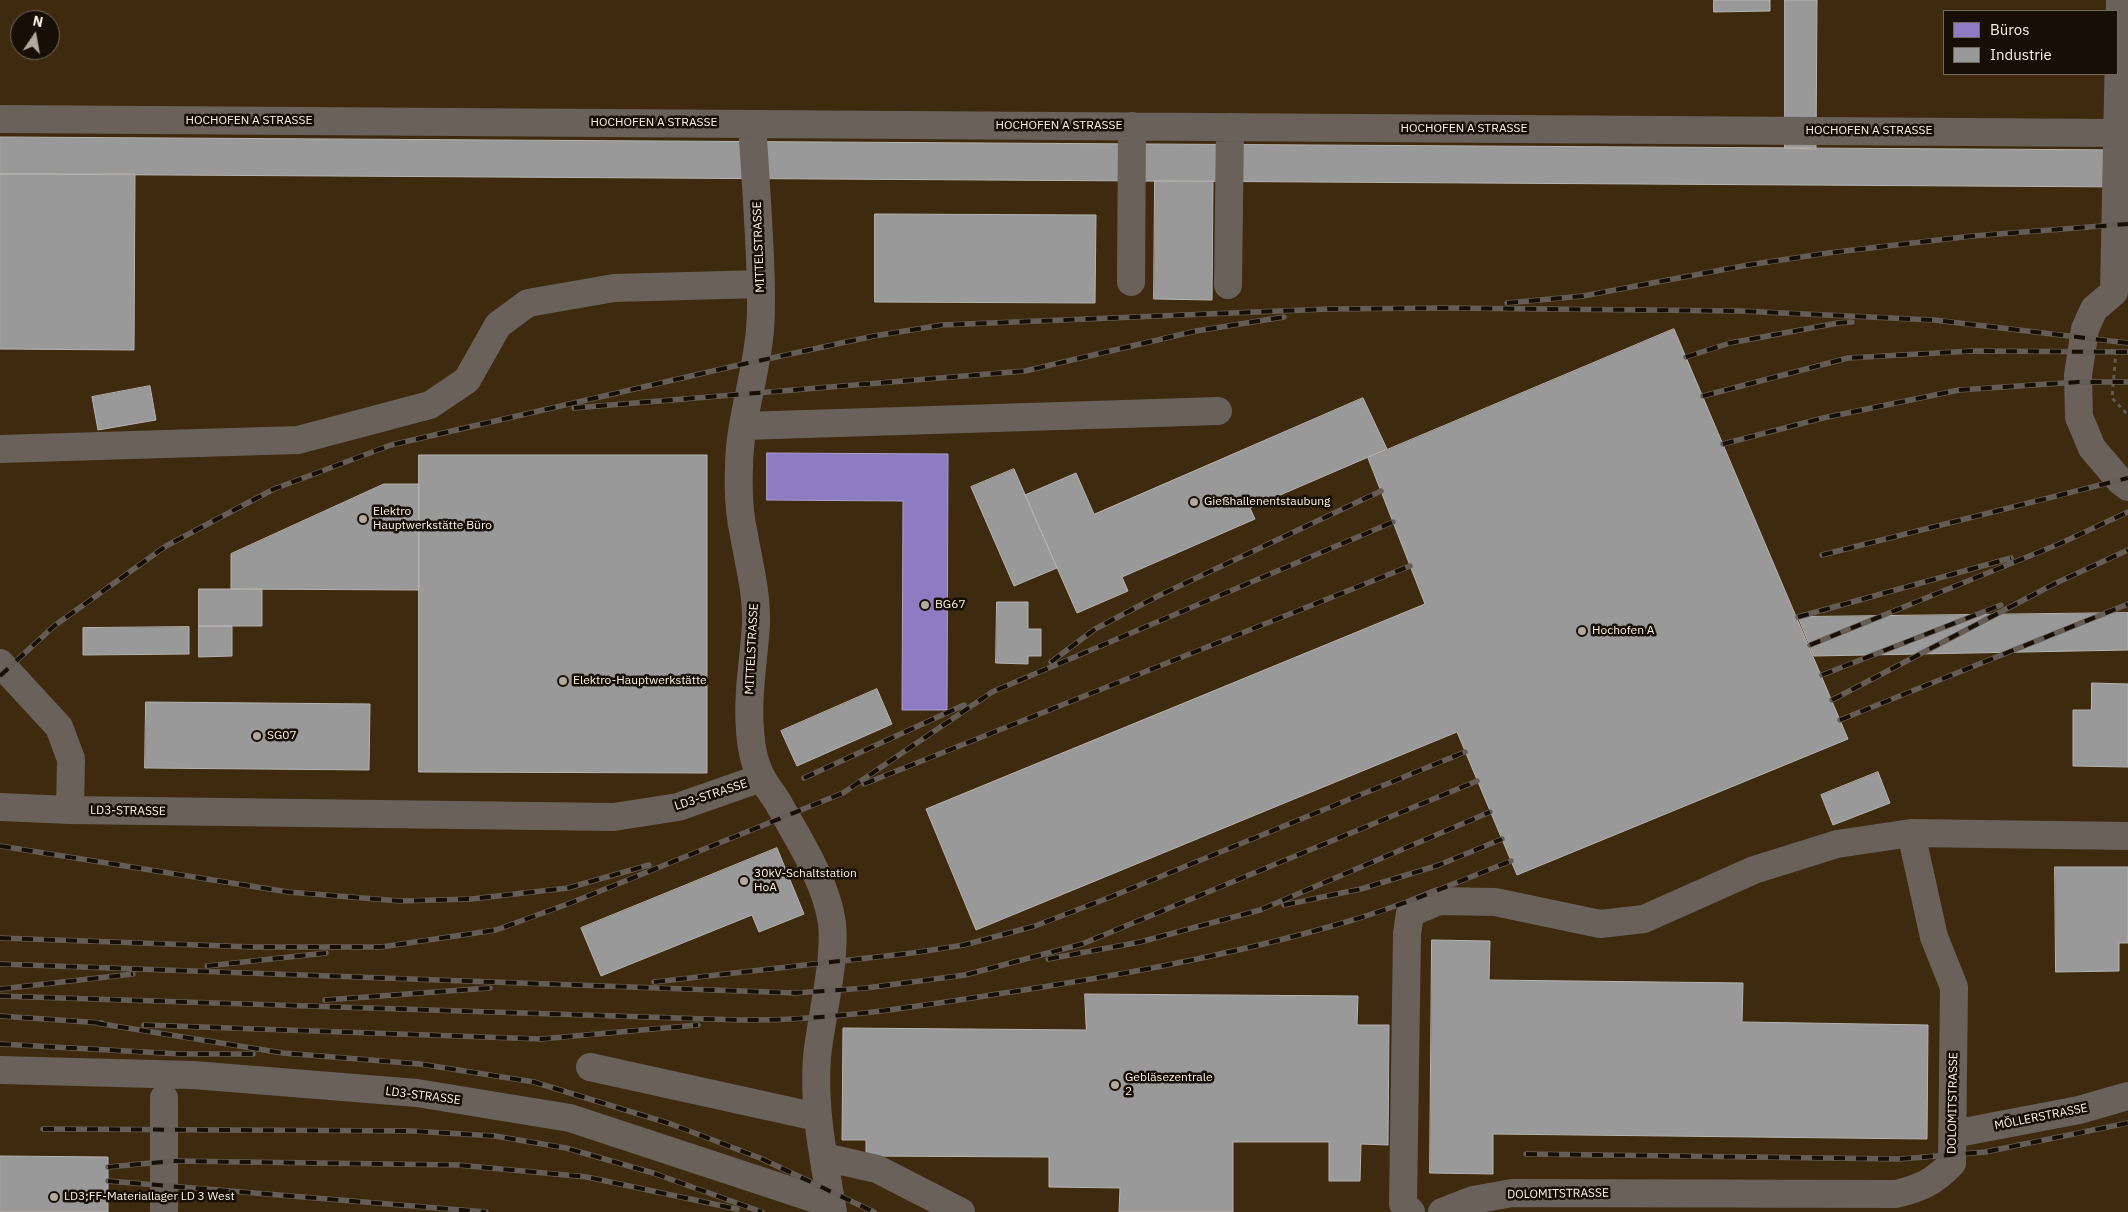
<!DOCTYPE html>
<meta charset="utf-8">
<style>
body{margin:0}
#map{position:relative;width:2128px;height:1212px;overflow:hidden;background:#2c2317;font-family:"IBM Plex Sans",sans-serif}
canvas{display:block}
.legend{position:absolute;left:1943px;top:10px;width:175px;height:65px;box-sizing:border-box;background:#170f06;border:1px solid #73695f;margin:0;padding:6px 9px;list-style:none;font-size:15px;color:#fcf1e4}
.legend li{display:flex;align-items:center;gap:10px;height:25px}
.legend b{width:25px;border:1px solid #73695f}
.north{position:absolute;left:10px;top:10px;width:50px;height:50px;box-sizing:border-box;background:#170f06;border:1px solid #73695f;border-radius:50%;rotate:12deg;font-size:14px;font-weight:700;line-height:20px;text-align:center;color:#fcf1e4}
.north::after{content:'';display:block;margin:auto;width:18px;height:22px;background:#b3a99c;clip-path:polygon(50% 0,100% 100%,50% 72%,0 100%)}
</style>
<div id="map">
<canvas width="2128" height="1212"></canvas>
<ul class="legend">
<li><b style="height:14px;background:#8e7cc3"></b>Büros</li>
<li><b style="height:14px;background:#999"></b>Industrie</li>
</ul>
<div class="north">N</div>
</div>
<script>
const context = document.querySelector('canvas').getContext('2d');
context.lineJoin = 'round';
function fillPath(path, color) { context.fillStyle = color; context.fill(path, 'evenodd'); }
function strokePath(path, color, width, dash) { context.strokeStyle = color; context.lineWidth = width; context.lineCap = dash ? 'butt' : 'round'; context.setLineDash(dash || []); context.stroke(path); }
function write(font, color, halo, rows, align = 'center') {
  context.font = font + ' "IBM Plex Sans",sans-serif'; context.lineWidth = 5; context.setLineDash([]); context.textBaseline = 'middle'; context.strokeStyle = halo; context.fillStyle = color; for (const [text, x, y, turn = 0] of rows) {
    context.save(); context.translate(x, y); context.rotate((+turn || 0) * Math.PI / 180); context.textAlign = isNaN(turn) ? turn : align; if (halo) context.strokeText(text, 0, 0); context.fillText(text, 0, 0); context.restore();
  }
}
fillPath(new Path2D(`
 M0,0h2128v1212h-2128zM1944,11h173v63h-173zM20,20h30v30h-30z`), '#3d2a0f');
const offices = new Path2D(`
 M767,453l181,1 -1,256h-45l1,-209 -136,-1z`);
fillPath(offices, '#8e7cc3');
strokePath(offices, '#af9fcd', 1);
const industry = new Path2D(`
 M1714,0h56v11l-56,1z
 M1785,0h32l-1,149 -31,-1z
 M0,137l2128,13v37l-2128,-13z
 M0,174h135l-1,176 -134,-1z
 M1155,181h58l-1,119 -58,-1z
 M875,214l221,1 -1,88 -220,-1z
 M1674,329l174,410 -331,136 -60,-143 -481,198 -50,-121 499,-205 -57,-146z
 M150,386l6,34 -58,10 -6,-33z
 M1363,398l24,51 -137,59 5,11 -133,58 6,14 -51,22 -52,-118 51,-22 18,41z
 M419,455h288v318l-288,-1z
 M1014,469l43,99 -43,18 -43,-99z
 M384,484h35v106l-188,-1v-35z
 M199,589h63v37h-63z
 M997,602h31v27h13v27h-13v8l-32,-1z
 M2128,613v37l-314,6 -16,-39z
 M199,626h33v30l-33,1z
 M189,627v27l-106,1v-27z
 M2092,683l36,1v83l-55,-1v-56h18z
 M877,689l15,35 -95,42 -16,-35z
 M146,702l224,2 -1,66 -224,-2z
 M1878,772l12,31 -57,22 -12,-30z
 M777,848l27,66 -45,18 -7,-17 -151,61 -20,-48z
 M2055,867h73v76h-9v28l-63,1z
 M1432,940l58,1 -1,39 254,3 -1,39 186,3 -1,114 -434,-5v40l-63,-1z
 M1085,994l273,2 -1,29h32l-1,120 -27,-1 -1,37h-31v-39h-96v70h-114l1,-24 -71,-1v-30l-183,-1v-16h-24l1,-112 243,2z
 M0,1156l108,1v55h-108z`);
fillPath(industry, '#999');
strokePath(industry, '#b7b3b0', 1);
strokePath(new Path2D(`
 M2116,351l-4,47 16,17`), '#635a53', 3, [4, 4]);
strokePath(new Path2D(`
 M2120,0l-6,292 -20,17 -9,20 -7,46 1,42 13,31 28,33 8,6
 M0,119l2117,14
 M752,124c3,44 6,89 8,134 1,24 2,49 0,72 -4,47 -21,92 -21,138 -1,23 0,45 5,67 5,30 13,58 12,89 -2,35 -9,70 -6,106 1,16 4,34 12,48 5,10 13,18 18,28 20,36 46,76 52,117 4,39 -11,94 -15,134 -4,52 7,104 16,155
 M1131,282l1,-156
 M1228,285l2,-158
 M743,426l475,-15
 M0,449l298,-9 132,-35 37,-25 31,-55 30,-22 86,-15 147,-4
 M0,663l59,64 12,32 -1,51
 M0,807l70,3 544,7 64,-10 83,-29
 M590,1067l227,50
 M0,1070l193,5 224,18 153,25 261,86
 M1953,1134l126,-24 49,-14
 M824,1157l53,12 84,43
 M164,1212v-114
 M1411,1212l-8,-8 4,-270 3,-21 29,-12 56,1 105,22 44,-5 110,-49 83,-26 74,-11 217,3
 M1442,1212l31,-12 39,-7 384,1c25,-6 38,-12 56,-31l2,-176 -20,-50 -23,-104`), '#6a615b', 28);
const rail = new Path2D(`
 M1507,303l76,-7 165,-31 80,-12 144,-17 156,-12
 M1686,357l44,-14 108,-20 14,-1
 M1703,396l145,-38 124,-7 156,1
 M574,408l451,-37 171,-40 88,-14
 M1723,444l100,-26 136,-28 119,-8h50
 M1822,555l306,-77
 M1798,617l213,-59
 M1810,645l249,-101 69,-32
 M1051,662l44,-33 63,-33 223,-105
 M1822,675l179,-70
 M0,676l54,-50 112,-80 108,-57 117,-44 339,-78 144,-31 68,-11 386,-16 116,-1 296,3 194,9 194,23
 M1832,700l224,-117 72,-33
 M1840,720l288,-116
 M804,778l160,-73
 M864,784l546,-218
 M0,846l288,46 112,9 71,-2 97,-11 81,-23
 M1284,905l77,-16 78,-24 63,-26
 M0,938l254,9h127l115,-17 77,-28 270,-109 149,-101 401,-170
 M1048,959l92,-17 120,-32 230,-98
 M0,964l795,29 71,-5 99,-13 117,-31 395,-163
 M207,966l119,-13
 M654,982l258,-29 52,-8 71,-19 73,-28 357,-146
 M0,989l133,-15
 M0,996l738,24c86,1 169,-12 253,-25 120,-18 239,-39 355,-73 56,-16 111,-40 165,-61
 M325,1000l165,-12
 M0,1016l102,7
 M96,1023l187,30 137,11 114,18 137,42 89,34 114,54
 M144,1025l397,14 157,-14
 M0,1044l181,10h72
 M43,1129l370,2 82,5 71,12 87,25 109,39
 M1526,1154l374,5 85,-7 143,-29
 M108,1167l65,-6 285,4 129,12 150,32
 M108,1181l378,31`);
strokePath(rail, '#665e56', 5.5);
strokePath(rail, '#170f06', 4, [11]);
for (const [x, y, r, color] of [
 [1194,502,5,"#b3a99c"],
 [363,519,5,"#b3a99c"],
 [925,605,5,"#b3a99c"],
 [1582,631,5,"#b3a99c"],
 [563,681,5,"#b3a99c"],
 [257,736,5,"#b3a99c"],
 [744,881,5,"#b3a99c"],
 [1115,1085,5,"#b3a99c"],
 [54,1197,5,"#b3a99c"]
]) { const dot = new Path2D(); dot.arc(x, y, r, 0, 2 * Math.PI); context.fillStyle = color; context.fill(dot); strokePath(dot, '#170f06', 2); }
write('12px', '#fcf1e4', '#170f06', [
 ["HOCHOFEN A STRASSE",249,121],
 ["HOCHOFEN A STRASSE",654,123],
 ["HOCHOFEN A STRASSE",1059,126],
 ["HOCHOFEN A STRASSE",1464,129],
 ["HOCHOFEN A STRASSE",1869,131],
 ["MITTELSTRASSE",759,247,-92],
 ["MITTELSTRASSE",752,649,-87],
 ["LD3-STRASSE",711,795,-18],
 ["LD3-STRASSE",128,811,1],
 ["LD3-STRASSE",423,1096,7],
 ["DOLOMITSTRASSE",1953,1103,-89],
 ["MÖLLERSTRASSE",2041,1117,-11],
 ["DOLOMITSTRASSE",1558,1194,-1]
]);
write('12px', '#fcf1e4', '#170f06', [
 ["Gießhallenentstaubung",1204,502],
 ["Elektro",373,512],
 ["Hauptwerkstätte Büro",373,526],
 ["BG67",935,605],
 ["Hochofen A",1592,631],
 ["Elektro-Hauptwerkstätte",573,681],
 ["SG07",267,736],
 ["30kV-Schaltstation",754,874],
 ["HoA",754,888],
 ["Gebläsezentrale",1125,1078],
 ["2",1125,1092],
 ["LD3;FF-Materiallager LD 3 West",64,1197]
], 'left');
</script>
